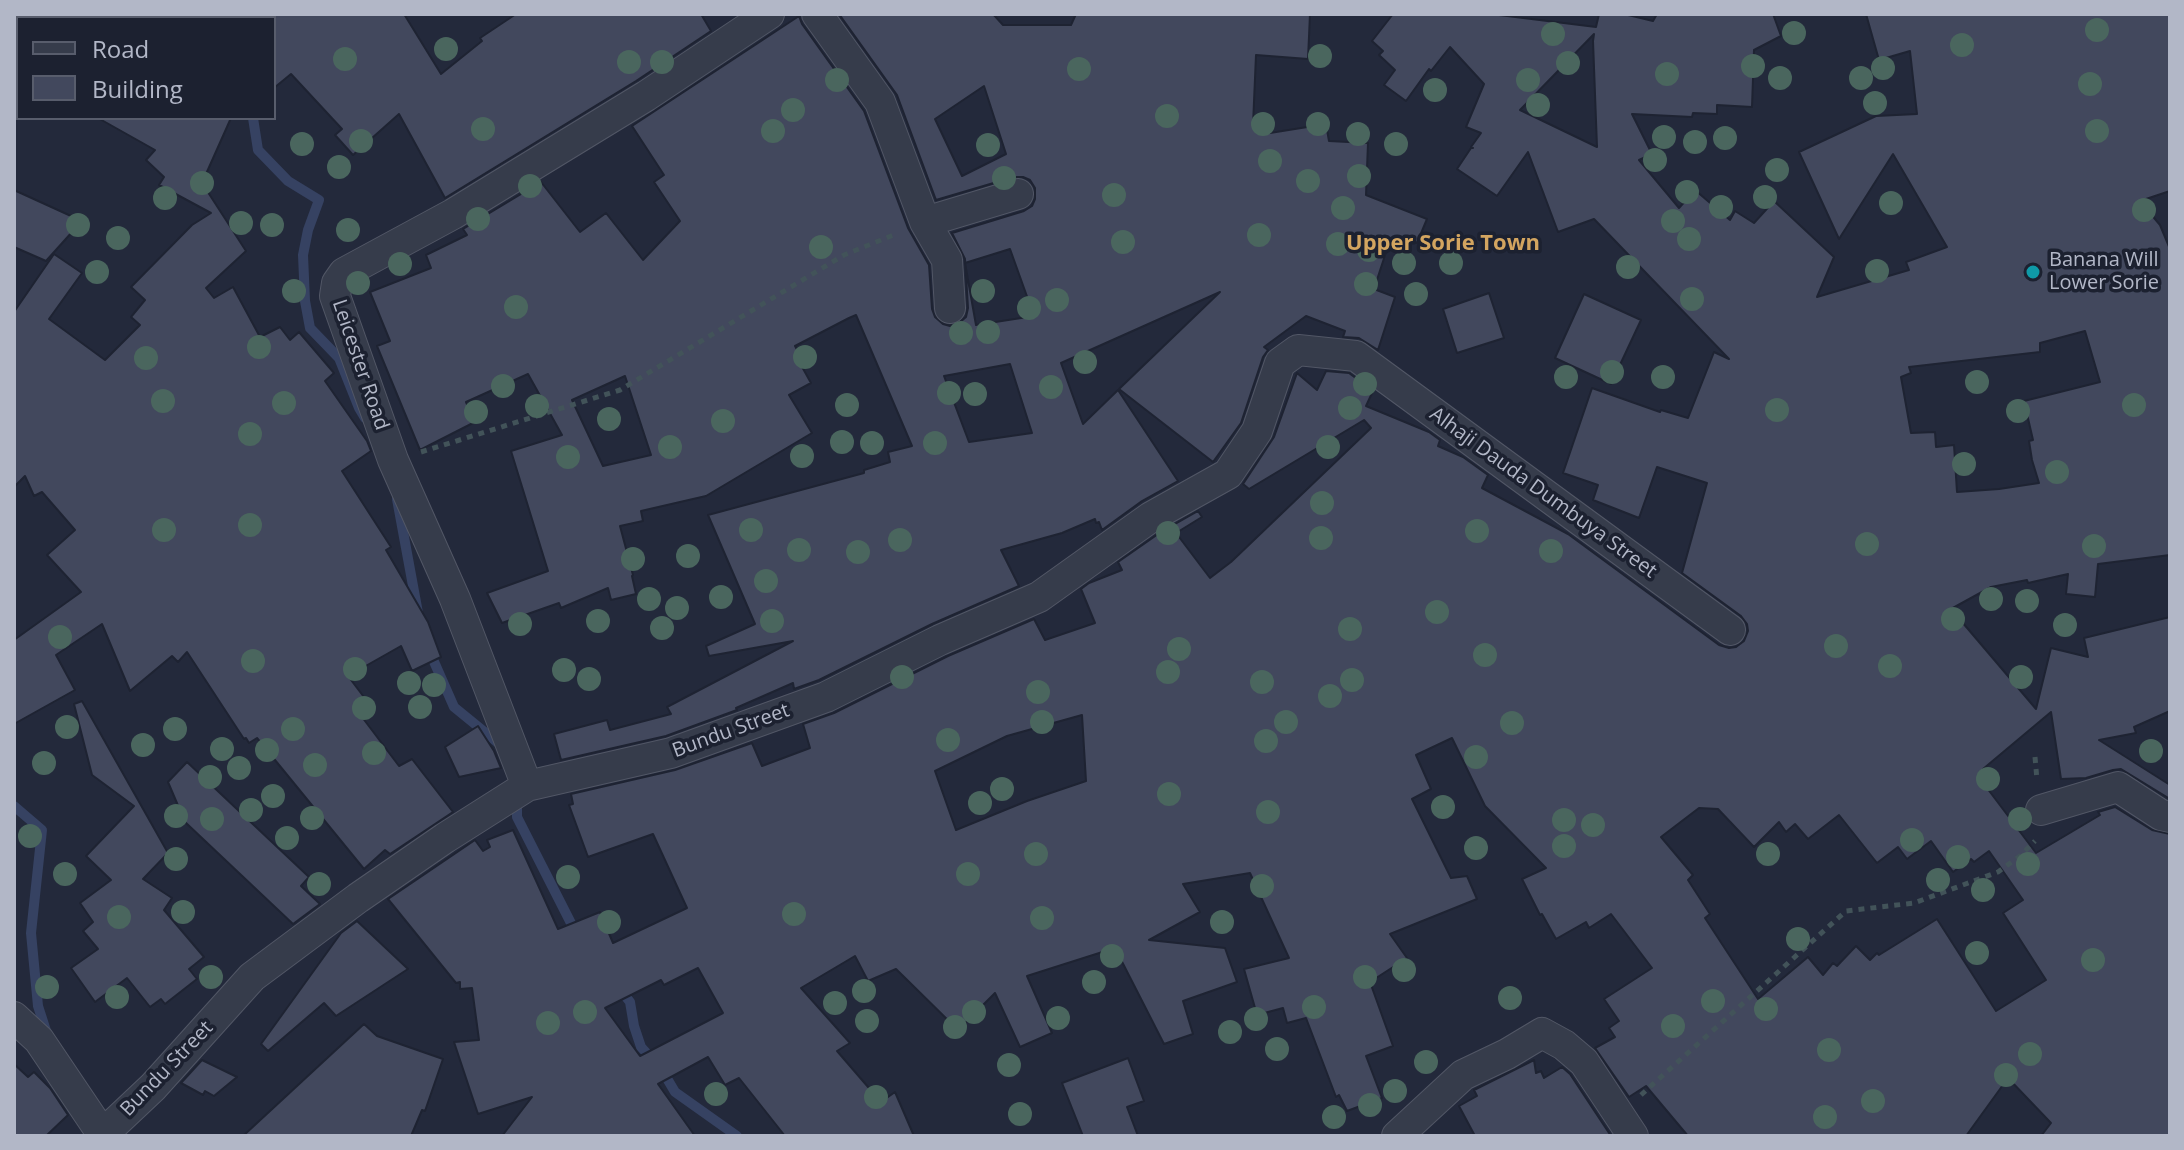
<!DOCTYPE html>
<style>
body{margin:0}
#map{position:relative;width:2184px;height:1150px;overflow:hidden;background:#23293b;font-family:"Open Sans",sans-serif}
canvas{display:block}
.frame{position:absolute;inset:0;border:16px solid #b2b7c7;pointer-events:none}
.legend{position:absolute;left:16px;top:16px;width:260px;height:104px;box-sizing:border-box;background:#1c2130;border:2px solid #585d6c;margin:0;padding:10px 14px;list-style:none;font-size:24px;color:#b2b7c7}
.legend li{display:flex;align-items:center;gap:16px;height:40px}
.legend b{width:40px;border:2px solid #585d6c}
</style>
<div id="map">
<canvas width="2184" height="1150"></canvas>
<div class="frame"></div>
<ul class="legend">
<li><b style="height:10px;background:#363c4b"></b>Road</li>
<li><b style="height:22px;background:#42485d"></b>Building</li>
</ul>
</div>
<script>
const context = document.querySelector('canvas').getContext('2d');
context.lineJoin = 'round';
function strokePath(path, color, width, dash) { context.strokeStyle = color; context.lineWidth = width; context.lineCap = dash ? 'butt' : 'round'; context.setLineDash(dash || []); context.stroke(path); }
function fillPath(path, color) { context.fillStyle = color; context.fill(path, 'evenodd'); }
function write(font, color, halo, rows, align = 'center') {
  context.font = font + ' "Open Sans",sans-serif'; context.lineWidth = 7; context.setLineDash([]); context.textBaseline = 'middle'; context.strokeStyle = halo; context.fillStyle = color; for (const [text, x, y, turn = 0] of rows) {
    context.save(); context.translate(x, y); context.rotate((+turn || 0) * Math.PI / 180); context.textAlign = isNaN(turn) ? turn : align; if (halo) context.strokeText(text, 0, 0); context.fillText(text, 0, 0); context.restore();
  }
}
strokePath(new Path2D(`
 M193,14l6,4
 M253,118l5,32 30,31 31,19 -11,30 -5,25 2,46 5,27 29,30 20,50 6,10
 M397,499l21,114
 M428,648l26,59 49,40
 M517,797v20l60,118
 M14,806l28,24 -11,103 7,73 10,31
 M619,988l11,14 4,24 7,21 21,23 13,22 62,44`), '#364262', 10);
const building = new Path2D(`
 M274,14h130l37,60 41,-33 -2,-3 36,-24h185l10,17 -75,50 -191,117 -46,-84 -46,41 -18,-20 7,-6 -51,-55 -17,14z
 M839,14h154l10,11h68l5,-11h234l-2,45 -52,-4 -3,70 15,-2 2,10 56,-9 3,17 39,2 -2,52 61,24 -10,24 -6,-2 -2,6 -19,-7 -16,49 21,8 -17,53 -19,-12 -16,-1 2,-6 -39,-15 -42,31 4,3 -5,7 -22,66 -28,39 -94,-73 101,-97 -159,71 22,61 35,-34 60,91 -36,20 -40,29 -3,-8 -3,1 -1,-4 -33,14 -61,17 18,36 -87,38 -113,56 -25,9 -1,-6 -57,25 1,2 -71,26 -105,24 -7,-26 53,-14 3,10 61,-16 -4,-7 126,-66 -84,15 -3,-10 49,-22 -47,-109 156,-42v-3l26,-8 -2,-10 24,-6 -56,-131 -7,3 -54,28 5,9 -4,1 15,27 -22,12 23,38 -106,63 -65,15 2,10 -23,5 13,49 -1,1 4,18 -25,6 -3,-12 -47,20 -2,-5 -57,20 -15,-30 61,-22 -37,-120 51,-16 -34,-61 -62,28 3,7 -2,1 6,13 -53,27 -43,-104 13,-5 -20,-49 61,-24 -5,-13 41,-20 -4,-6 78,-47 39,50 26,-19 37,47 37,-39 -26,-39 10,-7 -32,-49 167,-110 3,8 62,87 44,117 21,37 3,44 3,8 8,7 7,2 9,-3 7,-6 2,-9 -3,-49 -13,-26 72,-22 8,-5 3,-7v-11l-5,-8 -7,-3h-9l-78,23 -39,-105zM984,86l22,68 -44,22 -27,-57zM1010,249l24,67 -58,9 -11,-62zM1010,364l22,69 -63,9 -25,-66zM625,376l26,79 -48,11 -31,-66z
 M1393,14h98l105,13 3,-13h25l29,7 4,-7h116l8,22 -27,14 -2,57 -35,-2v9l-24,-1 -1,4 -60,-3 20,40 -13,6 40,48 16,-18 35,30 5,-9 19,12 20,-22 60,56 -17,40 92,-27 -3,-8 41,-15 -54,-93 -54,85 -40,-87 77,-36 41,-2 -7,-63 -31,9 -13,-46h304v177l-30,10 20,24 10,24v306l-72,9 -3,33 -29,-3 2,-20 -40,9 -1,-3 -36,7 -40,22 85,100 15,-61 37,9 -4,-19 86,-21v94l-36,16 2,6 -37,7 71,45v14l-49,-30 -8,1 -27,8 -25,1 -10,-67 -68,57 8,10 -7,5 52,69 64,-38 -2,-3 17,-5 37,23 18,4v302h-129l10,-13 -43,-45 -42,58h-278l-42,-50 -17,11 -34,-49 20,-11 -6,-9 10,-7 -15,-22 48,-31 -41,-54 -22,14 -3,-6 -30,17 -14,-25 -2,1 -18,-36 24,-11 -61,-62 -33,-68 -36,17 15,34 -19,10 39,79 16,-2 10,23 -87,35 17,24 -37,24 23,64 -27,10 16,42 -35,13 -8,-16 -3,2 -30,-79 -19,5 -4,-15 -26,7 -13,-46 45,-11 -39,-85 -67,11 17,28 -51,28 76,8 12,34 -54,19 10,33 -29,10 -49,-96 -88,28 25,57 -32,14 -25,-54 -37,37 -62,-61 -28,12 -13,-25 -54,32 49,55 -13,8 44,51 14,-10 19,44h-129l-46,-58 -14,7 -17,-28 -50,27 37,52h-193l30,-39 -54,17 -24,-72 25,-2 -7,-52 -12,1v-7l-4,1 -68,-84 87,-59 8,11 7,-4 -3,-7 26,-10 45,99 42,-17 13,31 74,-35 -34,-74 -65,23 -19,-52 4,-1 -2,-10 104,-24 77,-27 10,23 48,-18 -7,-24 31,-11 114,-57 86,-37 11,21 50,-17 -14,-34 8,-6 33,-13 -4,-8 43,-30 37,-21 4,6 -26,16 34,45 21,-16 140,-134 -7,-8 -115,69 -6,-5 31,-47 23,-64 20,17 9,-19 23,2 24,18 -7,15 63,26 11,8 -2,6 25,11 25,18 -6,13 86,46 151,111 10,3 7,-1 8,-6 4,-10 -1,-7 -6,-8 -59,-43 25,-90 -50,-16 -18,51 -46,-18 5,-15 -35,-12 29,-85 68,24 1,-2 27,8 26,-66 15,7 -135,-140 -36,13 -30,-80 -31,44 -40,-27 14,-21h2l-2,-1 10,-14 -15,-6 18,-43 -34,-37 -19,24 -2,-2 -23,32 -22,-16 11,-15 -16,-15 4,-4 -11,-10zM1594,34l-1,7 4,106 -77,-37zM2085,331l15,51 -76,19 9,39 -4,1 3,19 7,23 -40,6 -42,3 -3,-47 -18,2 -1,-15 -24,1 -10,-56 10,-4 -2,-6 131,-15v-9zM1082,715l4,66 -59,20 -71,29 -21,-59 72,-35zM1699,808l19,1 36,38 25,-25 7,10 9,-8 13,15 31,-24 38,48 21,-16 9,12 24,-18 22,31 18,-13 3,3 15,-11 34,49 -20,13 43,67 -50,31 -59,-92 -58,36 -2,-2 -7,7 -14,-14 -19,20 -4,-3 -10,12 -15,-18 -50,42 -53,-81 5,-4 -22,-34 5,-5 -32,-38zM698,968l25,45 -83,43 -35,-48 56,-28 3,5z
 M98,118h133l-29,65 44,68 -40,37 8,10 19,-11 27,50 20,-10 10,13 9,-8 35,41 -9,8 42,60 4,10 -29,20 49,76 -5,3 42,72 13,35 -29,14 -11,-25 -53,30 25,33 -11,8 37,49 13,-7 41,53 -63,42 -5,-4 -21,19 -107,-131 -8,5 -3,-5 -2,1 -57,-87 -9,10 -6,-6 -42,35 -28,-67 -46,31 19,35 -61,34v-84l67,-48 -34,-37 28,-25 -33,-38 -8,4 -9,-20 -11,11v-175l40,-58 28,19 -33,46 56,41 35,-35 -9,-8 14,-17 -14,-13 61,-62 19,-12 -52,-28 5,-8 -18,-17 9,-10z
 M14,190l68,31 -36,40 -32,-14z
 M1489,293l15,45 -47,15 -14,-44z
 M1584,294l57,26 -30,64 -56,-26z
 M82,701l86,152 -25,26 29,19 -8,12 40,47 -15,12 8,10 -32,25 -4,-5 -11,8 -23,-29 -32,24 -24,-34 27,-19 -15,-18 10,-9 -13,-19 31,-23 -25,-24 48,-50 -42,-31 -18,-71z
 M478,726l16,25 7,17 -42,9 -14,-30z
 M187,762l122,115 -8,9 19,18 -27,20 -108,-102 -17,-40z
 M357,921l51,48 -72,47 -12,-13 -56,48 -7,-7 80,-111z
 M364,1024l13,12 66,23 -18,52 -3,-1 -11,26h-168z
 M1128,1058l16,43 -17,6 11,29h-55l-21,-53z
 M202,1060l35,17 -23,19 -9,-5 -2,4 -22,-12z
 M1534,1060l2,13 5,-2 3,7 18,-11 8,7 41,62h-136l-16,-30 18,-10 -3,-6z
 M14,1064l14,13 6,-5 16,16 18,27 -22,21h-32z`);
fillPath(building, '#42485d');
strokePath(building, '#1e2332', 2);
const minor = new Path2D(`
 M817,14l63,88 45,120 22,38 3,48
 M44,18l2,-4
 M14,86l4,-12
 M925,222l93,-28
 M527,786l-72,-187 -62,-139 -58,-164 2,-13 7,-10 109,-59 193,-118 123,-82
 M2041,810l77,-23 43,28 9,2
 M14,1017l25,23 64,95
 M101,1136l52,-49 99,-110 106,-79 87,-60 82,-52 144,-33 155,-56 114,-57 99,-43 112,-80 77,-43 29,-43 23,-68 18,-13 58,6 374,274
 M1397,1136l66,-61 44,-21 35,-21 22,12 20,17 49,74`);
strokePath(minor, '#525766', 32);
strokePath(new Path2D(`
 M421,452l199,-62 224,-135 52,-21
 M2035,757l2,23
 M1641,1095l205,-184 68,-8 84,-31 22,-16 15,-15`), '#425359', 5, [6, 6]);
strokePath(minor, '#363c4b', 30);
context.fillStyle = '#4a665e';
for (const [x, y] of [
 [2097,30],
 [1794,33],
 [1553,34],
 [1962,45],
 [446,49],
 [1320,56],
 [345,59],
 [629,62],
 [662,62],
 [1568,63],
 [1753,66],
 [1883,68],
 [1079,69],
 [1667,74],
 [1780,78],
 [1861,78],
 [837,80],
 [1528,80],
 [2090,84],
 [1435,90],
 [1875,103],
 [1538,105],
 [793,110],
 [1167,116],
 [1263,124],
 [1318,124],
 [483,129],
 [773,131],
 [2097,131],
 [1358,134],
 [1664,137],
 [1725,138],
 [361,141],
 [1695,142],
 [302,144],
 [1396,144],
 [988,145],
 [1655,160],
 [1270,161],
 [339,167],
 [1777,170],
 [1359,176],
 [1004,178],
 [1308,181],
 [202,183],
 [530,186],
 [1687,192],
 [1114,195],
 [1765,197],
 [165,198],
 [1891,203],
 [1721,207],
 [1343,208],
 [2144,210],
 [478,219],
 [1673,221],
 [241,223],
 [78,225],
 [272,225],
 [348,230],
 [1259,235],
 [118,238],
 [1689,239],
 [1123,242],
 [1338,244],
 [821,247],
 [1369,250],
 [1404,263],
 [1451,263],
 [400,264],
 [1628,267],
 [1877,271],
 [97,272],
 [358,283],
 [1366,284],
 [294,291],
 [983,291],
 [1416,294],
 [1692,299],
 [1057,300],
 [516,307],
 [1029,308],
 [988,332],
 [961,333],
 [259,347],
 [805,357],
 [146,358],
 [1085,362],
 [1612,372],
 [1566,377],
 [1663,377],
 [1977,382],
 [1365,384],
 [503,386],
 [1051,387],
 [949,393],
 [975,394],
 [163,401],
 [284,403],
 [847,405],
 [2134,405],
 [537,406],
 [1350,408],
 [1777,410],
 [2018,411],
 [476,412],
 [609,419],
 [723,421],
 [250,434],
 [842,442],
 [872,443],
 [935,443],
 [670,447],
 [1328,447],
 [802,456],
 [568,457],
 [1964,464],
 [2057,472],
 [1322,503],
 [250,525],
 [164,530],
 [751,530],
 [1477,531],
 [1168,533],
 [1321,538],
 [900,540],
 [1867,544],
 [2094,546],
 [799,550],
 [1551,551],
 [858,552],
 [688,556],
 [633,559],
 [766,581],
 [721,597],
 [649,599],
 [1991,599],
 [2027,601],
 [677,608],
 [1437,612],
 [1953,619],
 [598,621],
 [772,621],
 [520,624],
 [2065,625],
 [662,628],
 [1350,629],
 [60,637],
 [1836,646],
 [1179,649],
 [1485,655],
 [253,661],
 [1890,666],
 [355,669],
 [564,670],
 [1168,672],
 [902,677],
 [2021,677],
 [589,679],
 [1352,680],
 [1262,682],
 [409,683],
 [434,685],
 [1038,692],
 [1330,696],
 [420,707],
 [364,708],
 [1042,722],
 [1286,722],
 [1512,723],
 [67,727],
 [175,729],
 [293,729],
 [948,740],
 [1266,741],
 [143,745],
 [222,749],
 [267,750],
 [2151,751],
 [374,753],
 [1476,757],
 [44,763],
 [315,765],
 [239,768],
 [210,777],
 [1988,779],
 [1002,789],
 [1169,794],
 [273,796],
 [980,803],
 [1443,807],
 [251,810],
 [1268,812],
 [176,816],
 [312,818],
 [212,819],
 [2020,819],
 [1564,820],
 [1593,825],
 [30,836],
 [287,838],
 [1912,840],
 [1564,846],
 [1476,848],
 [1036,854],
 [1768,854],
 [1958,857],
 [176,859],
 [2028,864],
 [65,874],
 [968,874],
 [568,877],
 [1938,880],
 [319,884],
 [1262,886],
 [1983,890],
 [183,912],
 [794,914],
 [119,917],
 [1042,918],
 [609,922],
 [1222,922],
 [1798,939],
 [1977,953],
 [1112,956],
 [2093,960],
 [1404,970],
 [211,977],
 [1365,977],
 [1094,982],
 [47,987],
 [864,991],
 [117,997],
 [1510,998],
 [1713,1001],
 [835,1003],
 [1314,1007],
 [1766,1009],
 [585,1012],
 [974,1012],
 [1058,1018],
 [1256,1019],
 [867,1021],
 [548,1023],
 [1673,1026],
 [955,1027],
 [1230,1032],
 [1277,1049],
 [1829,1050],
 [2030,1054],
 [1426,1062],
 [1009,1065],
 [2006,1075],
 [1395,1091],
 [716,1094],
 [876,1097],
 [1873,1101],
 [1370,1105],
 [1020,1114],
 [1334,1117],
 [1825,1117]
]) { context.beginPath(); context.arc(x, y, 12, 0, 2 * Math.PI); context.fill(); }
for (const [x, y, r, color] of [
 [2033,272,8,"#0f9aa8"]
]) { const dot = new Path2D(); dot.arc(x, y, r, 0, 2 * Math.PI); context.fillStyle = color; context.fill(dot); strokePath(dot, '#1c2130', 3); }
write('20px', '#b2b7c7', '#1c2130', [
 ["Banana Will",2049,260],
 ["Lower Sorie",2049,283]
], 'left');
write('20px', '#b2b7c7', '#1c2130', [
 ["Leicester Road",360,365,71],
 ["Alhaji Dauda Dumbuya Street",1543,493,36],
 ["Bundu Street",731,731,-20],
 ["Bundu Street",167,1069,-46]
]);
write('bold 22px', '#d3a560', '#1c2130', [
 ["Upper Sorie Town",1443,244]
]);
</script>
